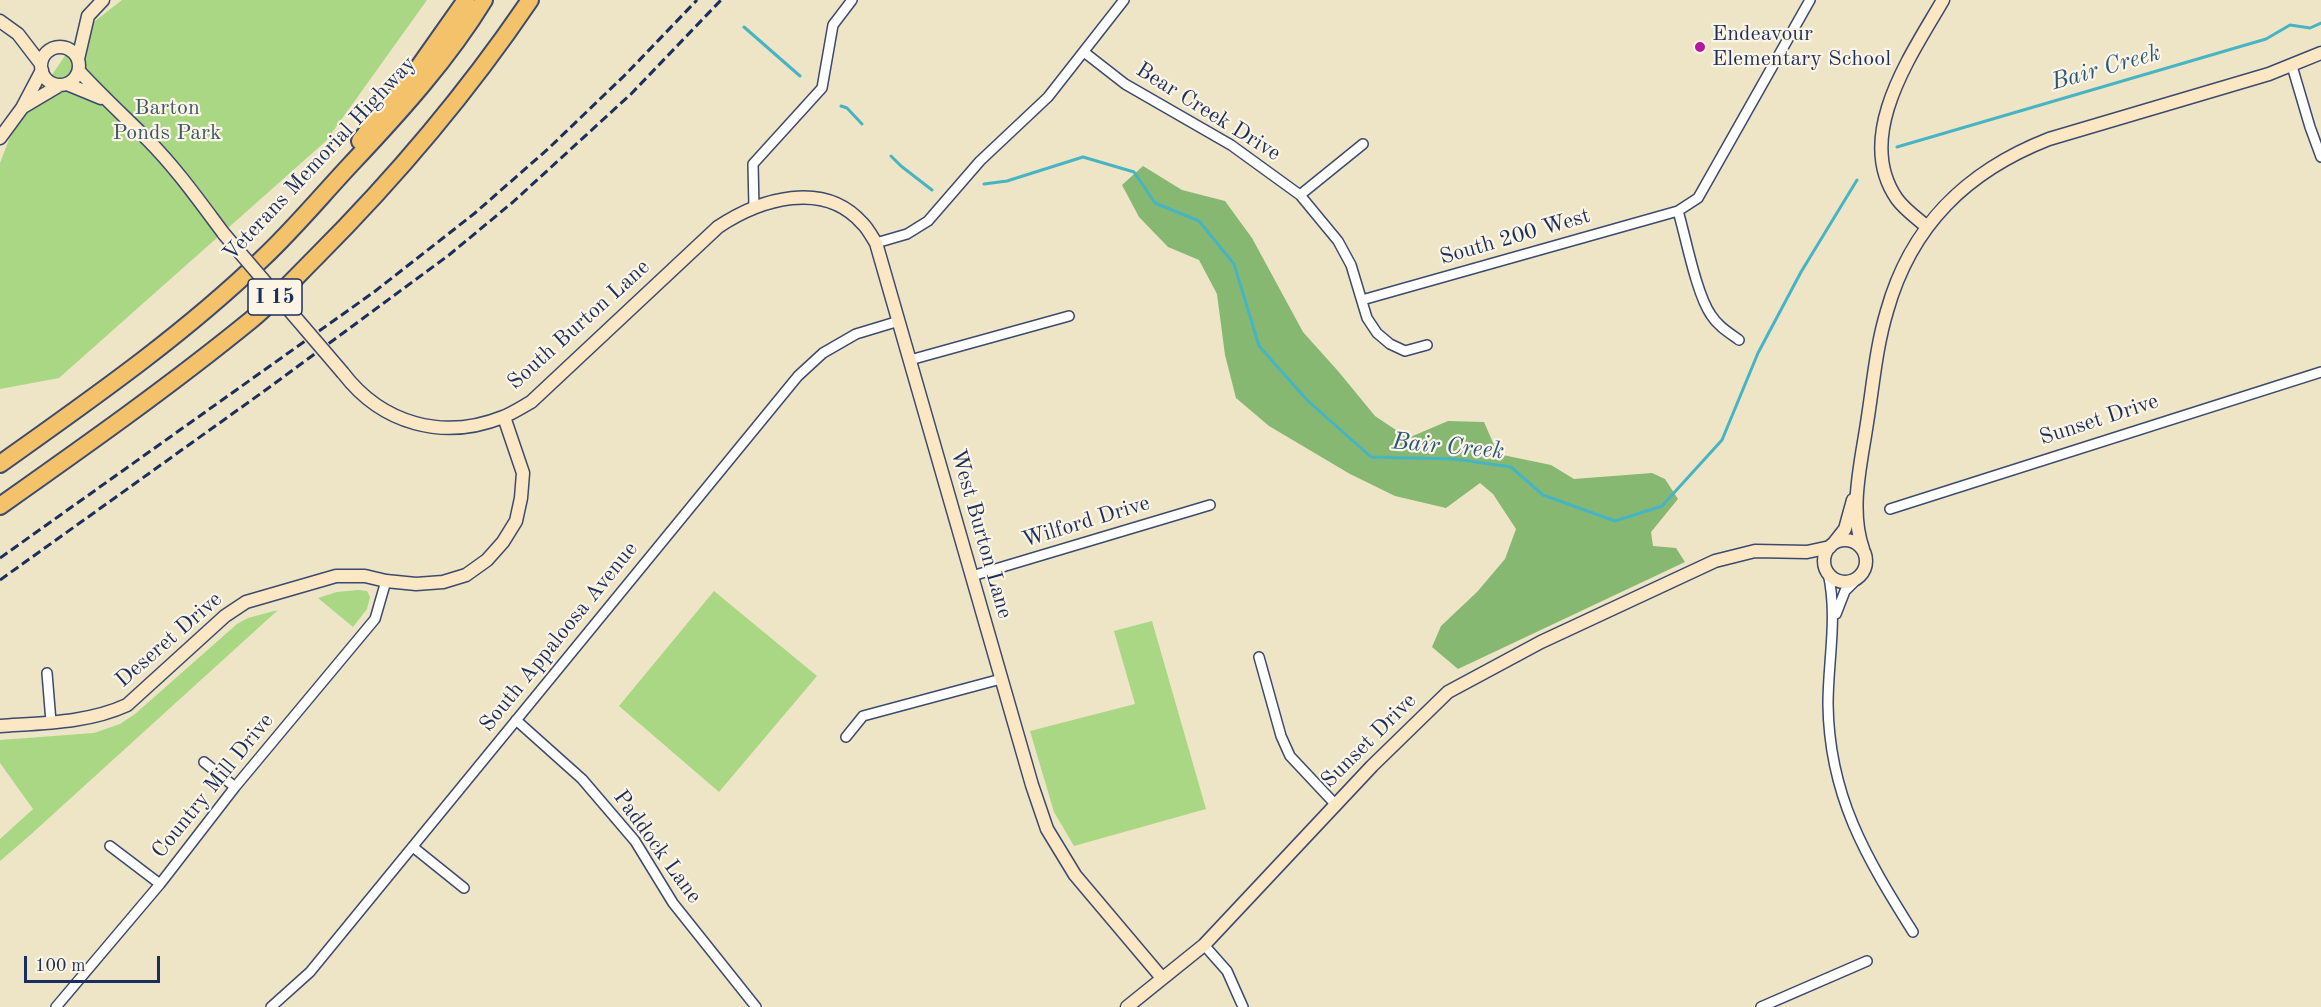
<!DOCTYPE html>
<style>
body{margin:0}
#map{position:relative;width:2321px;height:1007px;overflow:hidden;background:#eee5c7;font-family:"Old Standard TT",serif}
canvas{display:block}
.scale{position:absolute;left:24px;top:956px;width:136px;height:27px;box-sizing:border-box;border:3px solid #1b2f5e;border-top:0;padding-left:8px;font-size:18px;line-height:21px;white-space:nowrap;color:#1b2f5e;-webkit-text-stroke:4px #fcf5e5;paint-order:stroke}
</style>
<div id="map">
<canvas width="2321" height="1007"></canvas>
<div class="scale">100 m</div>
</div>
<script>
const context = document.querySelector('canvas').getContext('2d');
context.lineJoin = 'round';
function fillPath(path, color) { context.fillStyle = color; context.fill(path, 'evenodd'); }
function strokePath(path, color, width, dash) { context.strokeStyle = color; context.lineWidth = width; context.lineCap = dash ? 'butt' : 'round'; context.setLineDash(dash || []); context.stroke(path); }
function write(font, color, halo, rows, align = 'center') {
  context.font = font + ' "Old Standard TT",serif'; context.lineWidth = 4.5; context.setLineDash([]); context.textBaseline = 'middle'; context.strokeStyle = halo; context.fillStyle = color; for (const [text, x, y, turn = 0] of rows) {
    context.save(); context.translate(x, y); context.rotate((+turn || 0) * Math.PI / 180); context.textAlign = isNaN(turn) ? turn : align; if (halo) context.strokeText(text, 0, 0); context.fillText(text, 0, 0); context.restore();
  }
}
fillPath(new Path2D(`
 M122,0h305l-101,141 -267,237 -59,11v-226l10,-26 71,-105z
 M358,590l9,1 3,6 -3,12 -14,18 -35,-29 19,-6z
 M714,591l103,85 -98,116 -100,-86z
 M278,610l-250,227 -28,24v-22l33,-30 -33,-46v-23l94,-7 26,-9 15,-10 102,-90 11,-6z
 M1152,621l54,188 -132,37 -20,-34 -24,-81 105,-27 -21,-73z`), '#a9d784');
fillPath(new Path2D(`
 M1143,166l39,24 43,11 27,37 51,94 35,39 37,45 33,22 40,-17 36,1 14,32 53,11 23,14 78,-6 13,6 13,20 -27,33 2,14 23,2 9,14 -227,107 -26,-22 9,-21 36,-34 28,-33 11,-30 -23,-35 -13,-11 -34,25 -51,-12 -45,-22 -81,-48 -33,-28 -11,-43 -8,-61 -18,-34 -31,-13 -29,-30 -17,-32z`), '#86b872');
strokePath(new Path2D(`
 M744,27l56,49
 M841,106l6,2 15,16
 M1897,147l369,-108 24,-14 20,3 11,-5
 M891,156l10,10 31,24
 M984,184l23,-3 76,-24 51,15 21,31 44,18 35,43 25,82 48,54 64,57 84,2 56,8 32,28 72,26 47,-15 60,-66 36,-87 43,-81 56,-92`), '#47b4c4', 3);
const street = new Path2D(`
 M1084,52l41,32 106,61 69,50 38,46 13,24 16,53 10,15 13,11 15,7 22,-6
 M2292,66l18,61 11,30
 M1300,195l63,-51
 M754,207l-1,-43 69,-76 11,-63 19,-25
 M1678,211c8,27 18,82 33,104 7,11 17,17 28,25
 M876,243l31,-9 21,-13 52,-60 68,-64 76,-97
 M1362,300l316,-89 20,-13 112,-198
 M910,360l159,-44
 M1890,509l431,-137
 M1828,573c10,44 0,87 0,131 1,92 38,153 85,228
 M972,576l238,-71
 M1836,614l9,-23 12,-12
 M1259,657l22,79 9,20 46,49
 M47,673l4,49
 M516,720l66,59 53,62 38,62 83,104
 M846,737l17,-21 138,-37
 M204,762l31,25
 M110,846l50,38
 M413,847l51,41
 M1204,945l23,26 16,36
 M56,1007l104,-123 75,-97 140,-168 11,-38
 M271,1007l39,-35 488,-596 25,-23 33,-19 43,-13
 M1761,1007l106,-46`);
const secondary = new Path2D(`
 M0,21l18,13 23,30
 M41 66a19 19 0 1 1 38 0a19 19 0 1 1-38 0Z
 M78,59l10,-43 15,-16
 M79,71c22,24 46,46 69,69 28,28 52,62 76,94
 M67,84l34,14
 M23,107l37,-22
 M0,138l22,-30 20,-38
 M1927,227c-10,-9 -22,-17 -30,-28 -44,-63 15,-145 46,-199
 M343,373c39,51 100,68 160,44 10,-4 19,-10 28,-15l187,-175c42,-28 106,-48 145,-3 5,5 9,13 13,19l156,542 15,44 28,46 87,103
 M1824 561a21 21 0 1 1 42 0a21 21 0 1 1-42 0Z
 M1834,543l11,-14 8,-29
 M1863,549c-14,-40 -2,-85 4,-126 6,-37 9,-76 20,-112 24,-86 80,-140 162,-172l220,-65 52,-21
 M0,726c43,-3 88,-3 127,-21l98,-89 21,-14 90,-26h29l21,5 30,3 27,-2 23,-7 21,-15 16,-18 13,-21 5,-23 2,-25 -19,-56
 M1127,1007l77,-62 168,-179 76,-74 93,-50 174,-81 40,-10 52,1 23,-5`);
const highway = new Path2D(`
 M360,141l58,-73 48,-68
 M0,464c90,-64 182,-128 262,-205 32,-30 60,-64 90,-96 48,-51 96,-104 132,-163
 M0,506c85,-60 170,-120 251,-186 23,-19 44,-42 65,-63 79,-79 151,-164 214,-257`);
strokePath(street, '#3b4a6e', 12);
strokePath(secondary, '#3b4a6e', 15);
strokePath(highway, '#3b4a6e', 20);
strokePath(street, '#fff', 9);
strokePath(secondary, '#fbe7c3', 12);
strokePath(highway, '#f4c26a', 16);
strokePath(new Path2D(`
 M0,558l374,-266 101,-79 74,-65 77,-74 71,-74
 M0,580l267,-191 182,-134 64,-53 118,-108 90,-94`), '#1b2f5e', 3, [9, 4.5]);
const secondaryBridge = new Path2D(`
 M224,234l119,139`);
strokePath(secondaryBridge, '#3b4a6e', 15, []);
strokePath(secondaryBridge, '#fbe7c3', 12);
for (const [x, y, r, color] of [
 [1700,47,6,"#b5179e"]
]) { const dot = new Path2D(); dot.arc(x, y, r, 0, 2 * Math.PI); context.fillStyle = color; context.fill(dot); strokePath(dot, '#fcf5e5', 2); }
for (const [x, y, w] of [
 [275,297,54]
]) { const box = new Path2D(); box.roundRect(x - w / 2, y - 18, w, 36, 4.5); context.fillStyle = '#fcf5e5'; context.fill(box); strokePath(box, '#1b2f5e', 1.5); }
write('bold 21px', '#1b2f5e', null, [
 ["I 15",275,297]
]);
write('22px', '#1b2f5e', '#fcf5e5', [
 ["Endeavour",1712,34],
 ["Elementary School",1712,59]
], 'left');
write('22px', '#3e5968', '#fcf5e5', [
 ["Barton",167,108],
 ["Ponds Park",167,133]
]);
write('22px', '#1b2f5e', '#fcf5e5', [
 ["Bear Creek Drive",1208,112,32],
 ["Veterans Memorial Highway",320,159,-47],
 ["South 200 West",1515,237,-16],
 ["South Burton Lane",579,325,-42],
 ["Sunset Drive",2099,420,-18],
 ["Wilford Drive",1086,522,-17],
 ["West Burton Lane",981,534,74],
 ["South Appaloosa Avenue",559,637,-51],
 ["Deseret Drive",169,640,-41],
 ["Sunset Drive",1369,741,-45],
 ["Country Mill Drive",213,786,-51],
 ["Paddock Lane",657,847,54]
]);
write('italic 24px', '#28577d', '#fcf5e5', [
 ["Bair Creek",2106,68,-16],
 ["Bair Creek",1448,447,5]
]);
</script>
